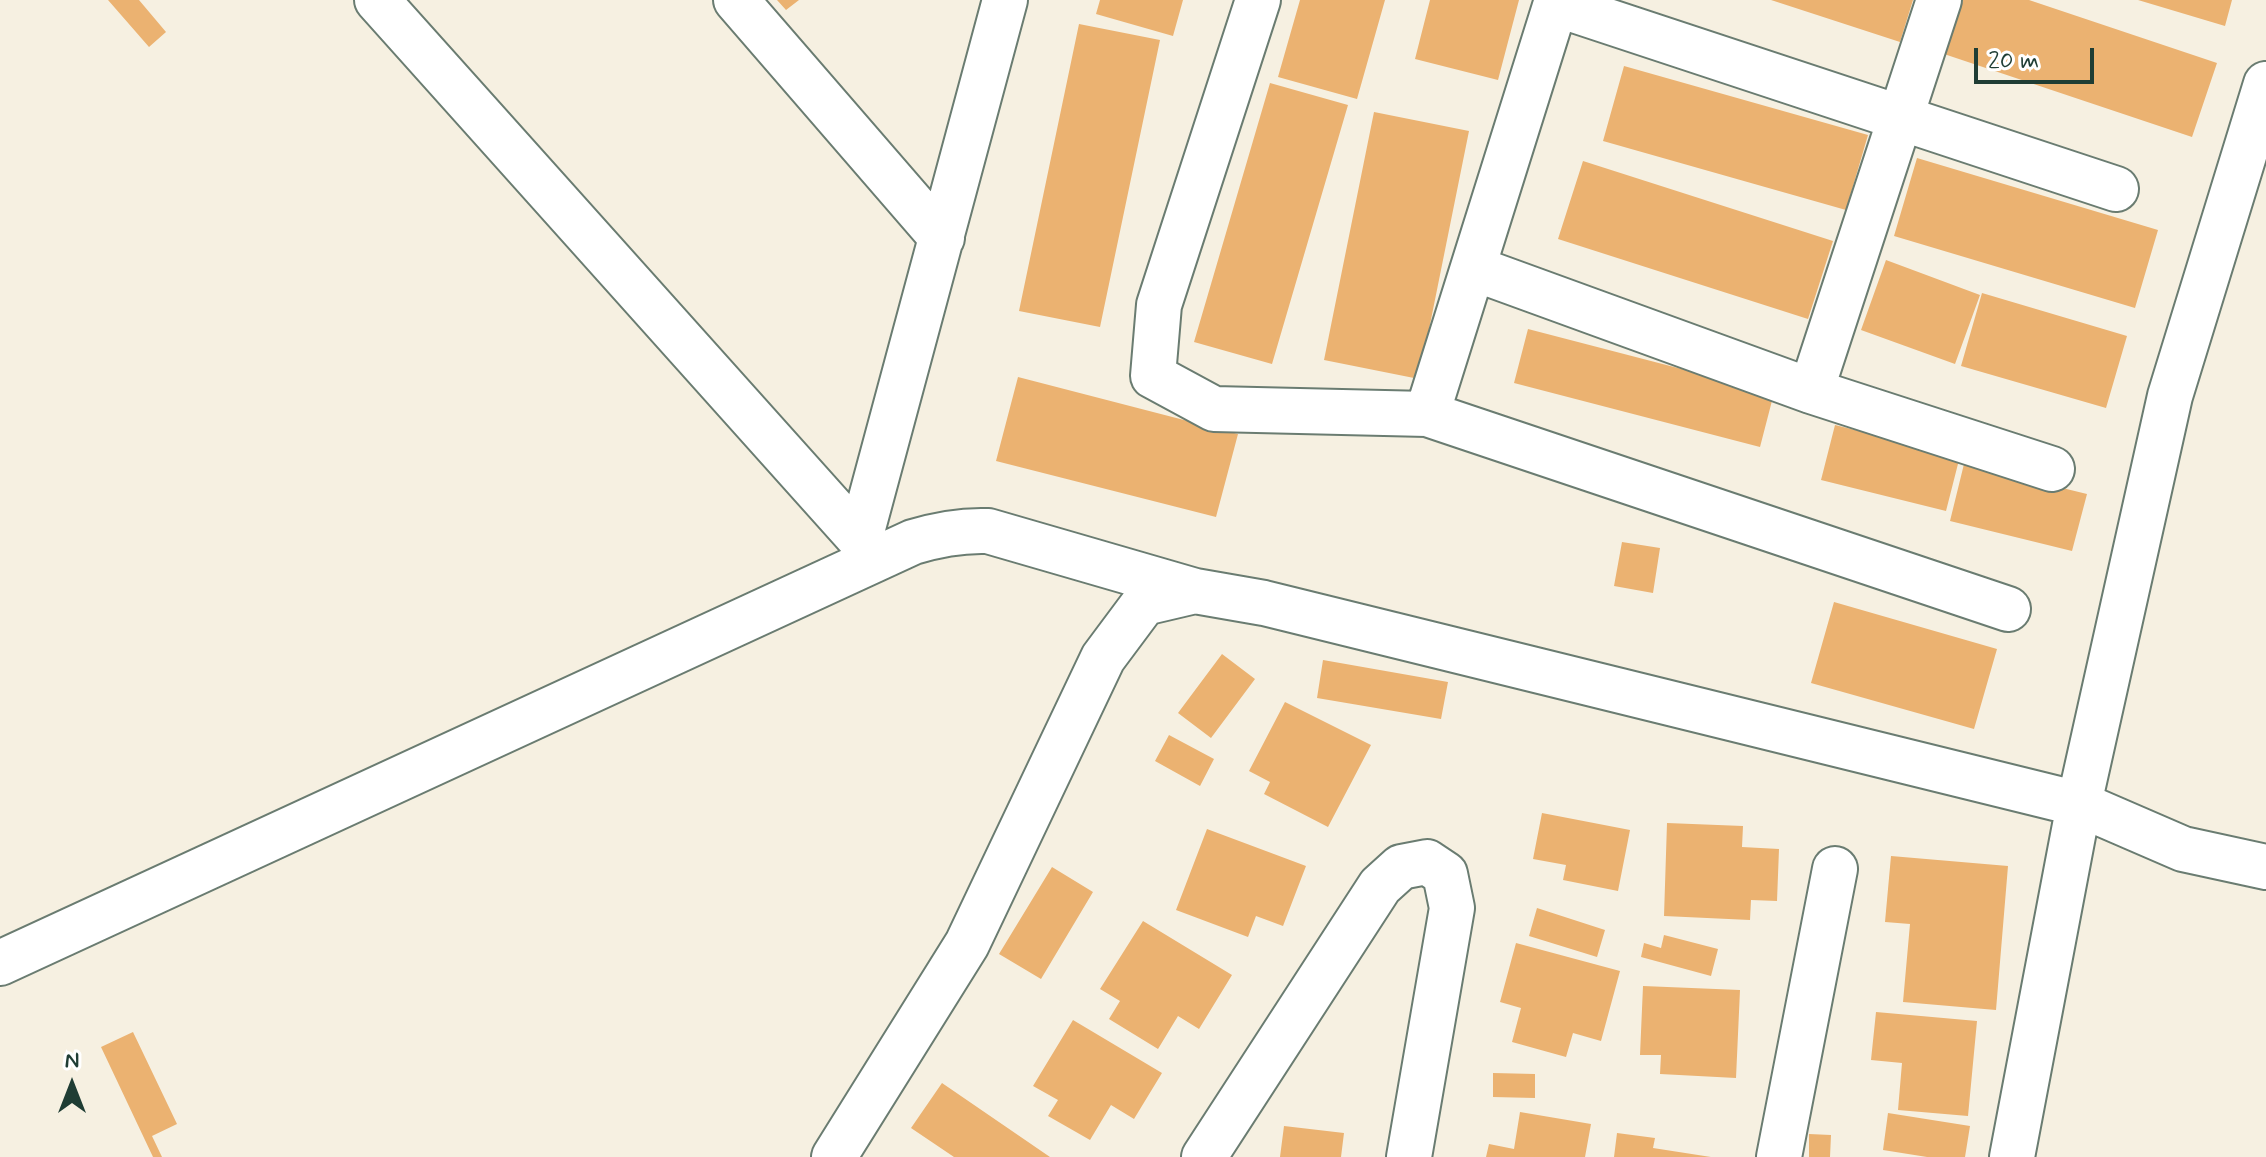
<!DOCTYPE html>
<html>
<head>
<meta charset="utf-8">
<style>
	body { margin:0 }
	#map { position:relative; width:2266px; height:1157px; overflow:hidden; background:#f6f0e1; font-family:Mynerve,sans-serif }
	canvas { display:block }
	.north { position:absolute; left:32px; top:1045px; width:80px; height:80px; -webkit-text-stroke:6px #fff; paint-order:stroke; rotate:0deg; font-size:22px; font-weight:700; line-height:32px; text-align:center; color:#1f3d34 }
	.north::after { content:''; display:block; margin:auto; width:28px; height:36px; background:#1f3d34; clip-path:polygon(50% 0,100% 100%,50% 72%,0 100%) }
	.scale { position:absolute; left:1974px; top:48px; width:120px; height:36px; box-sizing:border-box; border:4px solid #1f3d34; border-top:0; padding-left:10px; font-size:24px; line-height:28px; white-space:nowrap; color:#1f3d34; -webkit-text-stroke:6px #fff; paint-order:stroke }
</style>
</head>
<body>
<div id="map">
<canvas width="2266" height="1157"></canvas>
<div class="north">N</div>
<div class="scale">20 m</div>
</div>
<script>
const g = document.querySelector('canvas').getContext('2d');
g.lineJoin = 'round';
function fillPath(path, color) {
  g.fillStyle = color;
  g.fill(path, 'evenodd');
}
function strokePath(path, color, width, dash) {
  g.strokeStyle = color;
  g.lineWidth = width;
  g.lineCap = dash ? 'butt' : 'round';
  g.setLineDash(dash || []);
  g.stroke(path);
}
const building = new Path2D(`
	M108,0H139L166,32L149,47Z
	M777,0H799L786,10Z
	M1100,0H1183L1173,36L1096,14Z
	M1300,0H1385L1357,99L1278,77Z
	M1430,0H1519L1498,80L1415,59Z
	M1771,0H1913L1900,42Z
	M1963,0H2029L2217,63L2192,137L1944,54Z
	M2138,0H2232L2225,26Z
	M1079,24L1160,40L1100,327L1019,311Z
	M1624,66L1868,135L1846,210L1603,141Z
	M1270,83L1348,105L1272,364L1194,342Z
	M1374,112L1469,131L1419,379L1324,360Z
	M1917,158L2158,230L2135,308L1894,236Z
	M1583,161L1833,241L1808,319L1558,239Z
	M1886,260L1980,295L1955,364L1861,330Z
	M1982,293L2127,336L2106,408L1961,366Z
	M1528,329L1774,393L1760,447L1514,383Z
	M1018,377L1238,434L1216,517L996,461Z
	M1835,425L1960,456L1946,511L1821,480Z
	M1964,464L2087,494L2072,551L1950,521Z
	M1622,542L1660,548L1653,593L1614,586Z
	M1834,602L1997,649L1974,729L1811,683Z
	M1222,654L1255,679L1211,738L1178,713Z
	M1323,660L1448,682L1441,719L1317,698Z
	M1285,702L1371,745L1328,827L1264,794L1270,782L1249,771Z
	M1169,735L1214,759L1200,786L1155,761Z
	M1542,813L1630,830L1618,891L1563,880L1566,865L1533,859Z
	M1667,823L1743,826L1742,847L1779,849L1777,901L1751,900L1750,920L1664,916Z
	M1207,829L1306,866L1283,926L1256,916L1248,937L1176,910Z
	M1891,856L2008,866L1996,1010L1903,1002L1910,924L1885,922Z
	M1052,867L1093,892L1041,979L999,954Z
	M1537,908L1605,930L1597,957L1529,936Z
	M1143,921L1232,975L1199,1029L1178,1016L1158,1049L1109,1019L1120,1001L1100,989Z
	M1664,935L1718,949L1711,976L1641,957L1644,943L1661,948Z
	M1516,943L1620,971L1601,1041L1573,1033L1566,1057L1512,1042L1521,1008L1500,1002Z
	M1643,986L1740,990L1736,1078L1660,1074L1661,1055H1640Z
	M1876,1012L1977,1021L1968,1116L1898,1110L1902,1063L1871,1060Z
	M1073,1020L1162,1073L1134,1119L1111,1105L1090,1140L1048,1116L1058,1100L1033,1086Z
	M133,1032L177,1124L152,1136L162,1157H153L101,1047Z
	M1493,1073L1535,1074V1098L1493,1097Z
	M942,1083L1050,1157H954L911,1128Z
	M1520,1112L1591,1124L1585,1157H1486L1489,1144L1514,1149Z
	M1888,1113L1970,1126L1965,1157H1927L1883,1150Z
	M1284,1126L1344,1133L1341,1157H1280Z
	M1617,1133L1655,1138L1653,1148L1711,1157H1614Z
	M1809,1134L1831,1135L1830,1157H1809Z`);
const minor = new Path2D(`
	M377,0L877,558
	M736,0L942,238
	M1258,0L1159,305L1153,376L1214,409L1427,414
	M1557,0L1427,414L2008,609
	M1556,4L2116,189
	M1473,268L1811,391L2052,469
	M1811,391L1939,0
	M860,539L1005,0
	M0,963L913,542C939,534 961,530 988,531L1195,591
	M834,1157L967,944L1103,658L1144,603L1195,591L1264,603L2079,804L2183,849L2266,867
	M1204,1157L1380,886L1401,867L1427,862L1445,874L1452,908L1409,1157
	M1779,1157L1835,869
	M2012,1157L2079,804L2170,396L2266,84`);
fillPath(building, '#ebb271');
strokePath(minor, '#6a7c71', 48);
strokePath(minor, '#fff', 44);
</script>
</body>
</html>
